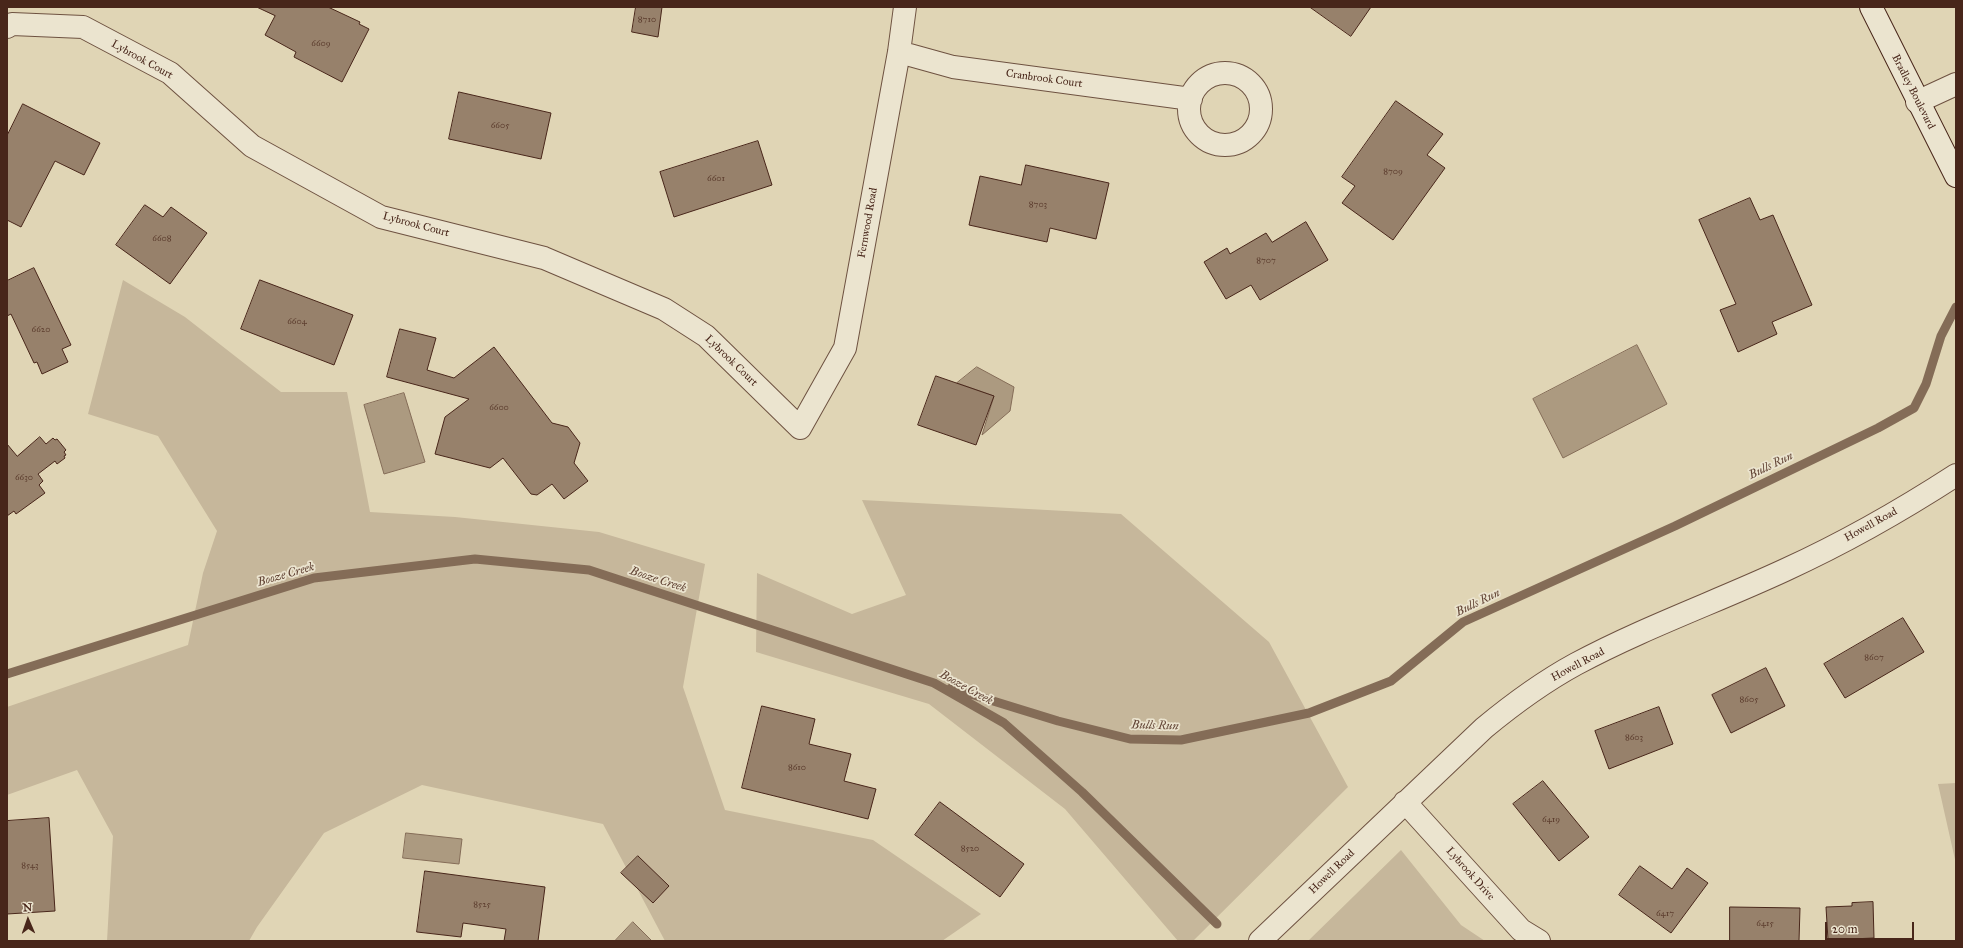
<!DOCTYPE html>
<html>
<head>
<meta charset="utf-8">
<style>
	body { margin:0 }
	#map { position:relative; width:1963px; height:948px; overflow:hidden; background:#e0d5b5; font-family:"IM FELL Great Primer",serif }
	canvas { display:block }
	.frame { position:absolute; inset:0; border:8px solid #48261a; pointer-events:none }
	.north { position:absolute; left:8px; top:900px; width:40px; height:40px; -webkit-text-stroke:3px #ebe4cf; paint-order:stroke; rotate:358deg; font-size:11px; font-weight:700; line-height:16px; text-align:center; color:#48261a }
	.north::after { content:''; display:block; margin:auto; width:14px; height:18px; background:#48261a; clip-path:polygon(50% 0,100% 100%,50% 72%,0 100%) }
	.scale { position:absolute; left:1825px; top:922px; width:89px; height:18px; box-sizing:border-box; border:2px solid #48261a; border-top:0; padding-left:5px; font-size:12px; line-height:14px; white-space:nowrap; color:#48261a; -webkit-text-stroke:3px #ebe4cf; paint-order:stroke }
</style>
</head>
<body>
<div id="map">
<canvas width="1963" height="948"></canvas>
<div class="frame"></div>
<div class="north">N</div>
<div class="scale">20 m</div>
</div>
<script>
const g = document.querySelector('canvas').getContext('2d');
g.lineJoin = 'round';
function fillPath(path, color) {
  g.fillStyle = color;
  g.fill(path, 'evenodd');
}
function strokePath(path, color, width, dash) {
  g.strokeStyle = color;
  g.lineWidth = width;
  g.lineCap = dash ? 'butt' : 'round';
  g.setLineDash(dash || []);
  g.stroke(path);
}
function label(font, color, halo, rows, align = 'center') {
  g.font = font + ' "IM FELL Great Primer",serif';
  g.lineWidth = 3.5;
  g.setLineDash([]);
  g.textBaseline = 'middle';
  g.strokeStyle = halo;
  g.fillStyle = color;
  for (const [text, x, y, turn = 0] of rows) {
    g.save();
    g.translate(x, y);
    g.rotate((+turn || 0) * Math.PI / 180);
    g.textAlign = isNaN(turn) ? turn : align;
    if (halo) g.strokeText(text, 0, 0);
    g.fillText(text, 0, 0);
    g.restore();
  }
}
const green = new Path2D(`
	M123,280L185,317L281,392H347L370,512L455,517L599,532L705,564L683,687L725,810L873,840L981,914L942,941H665L603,824L422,785L324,833L257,927L249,941H107L113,836L77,770L7,795V707L188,645L203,573L217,531L158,436L88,414Z
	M862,500L1121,514L1269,642L1348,787L1193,941H1178L1065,809L929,704L756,652L757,573L852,614L906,595Z
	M1956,783V864L1938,784Z
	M1401,850L1461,925L1485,941H1308Z`);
const water = new Path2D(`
	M1637,345L1667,404L1563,458L1533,399Z
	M977,367L1014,387L1010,411L982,435L994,396L957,383Z
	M404,393L425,462L384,474L364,405Z
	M406,833L462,839L459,864L403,858Z
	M633,922L652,941H615Z`);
const stream = new Path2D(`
	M7,674L314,578L475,559L589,570L934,683L1004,723L1082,792L1217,924
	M951,688L1058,721L1130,739L1181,740L1309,713L1391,681L1463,622L1675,526L1878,428L1914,408L1926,384L1941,336L1956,307`);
const building = new Path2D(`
	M257,7H328L360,22L359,24L369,29L342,82L294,57L296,52L265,35L275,16Z
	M636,7H662L658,37L632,32Z
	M1310,7H1371L1351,36Z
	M459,92L551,113L541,159L449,139Z
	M1396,101L1443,134L1427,155L1445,168L1393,240L1342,203L1355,186L1342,177Z
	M23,104L100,143L84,175L55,161L21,227L7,220V136Z
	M758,141L772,185L674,217L660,172Z
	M1026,165L1109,183L1096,239L1050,228L1047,242L969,225L980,176L1021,185Z
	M1750,198L1760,220L1773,215L1812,305L1772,322L1777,334L1738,352L1720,310L1736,304L1699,220Z
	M145,205L163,217L171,207L207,233L170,284L116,245Z
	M1306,222L1328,260L1260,300L1251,285L1226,299L1204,262L1227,248L1230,254L1266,233L1272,242Z
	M34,268L71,345L62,349L68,362L42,374L37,362L34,363L11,314L7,316V281Z
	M260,280L353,315L334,365L241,329Z
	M400,329L436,338L427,370L454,378L494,347L552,423L568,427L580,443L574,463L588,481L564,499L552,484L537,495L531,494L503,458L490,468L435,454L445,417L469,399L387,377Z
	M936,376L994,396L976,445L918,425Z
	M40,437L46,444L53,438L55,440L57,439L66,450L64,452L66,455L64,456L65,458L57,464L55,461L38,474L43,481L39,485L45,493L16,514L14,511L7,516V444L17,456Z
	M1903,618L1924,652L1845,698L1824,664Z
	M1766,668L1785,706L1731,733L1712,695Z
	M762,706L815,719L809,744L851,754L844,781L876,789L868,819L742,788Z
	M1659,707L1673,744L1609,769L1595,731Z
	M1543,781L1589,837L1559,861L1513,804Z
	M940,802L1024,864L1000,897L915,835Z
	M49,818L55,911L7,914V821Z
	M638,856L669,886L653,903L621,873Z
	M1640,866L1672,889L1687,868L1708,883L1671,933L1619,895Z
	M425,871L545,887L538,941H504L506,929L463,923L461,937L417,932Z
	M1873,902L1874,938L1828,940L1826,907L1852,906V903Z
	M1730,907L1800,908L1799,941H1730Z`);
const street = new Path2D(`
	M7,27L12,24L83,27L170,73L252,146L381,217L544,258L664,309L706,336L800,428L845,348L899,52L905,7
	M899,52L953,67L1191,99
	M1189 109a36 36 0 1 1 72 0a36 36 0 1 1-72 0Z
	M1917,102L1956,84
	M1405,802L1521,930L1539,941
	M1260,941L1484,728C1513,704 1543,682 1576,664C1643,628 1716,602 1785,570C1844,543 1902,510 1956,475`);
const secondary = new Path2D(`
	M1871,7L1956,176`);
const numberNames = [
	["8710",647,20],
	["6609",321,44],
	["6605",500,126],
	["8709",1393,172],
	["6601",716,179],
	["8703",1038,205],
	["6608",162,239],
	["8707",1266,261],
	["6604",297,322],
	["6620",41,330],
	["6600",499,408],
	["6630",24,478],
	["8607",1874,658],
	["8605",1749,700],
	["8603",1634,738],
	["8610",797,768],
	["6419",1551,820],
	["8520",970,849],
	["8543",30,866],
	["8525",482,905],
	["6417",1665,914],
	["6415",1765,924]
];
const streetNames = [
	["Lybrook Court",142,60,29],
	["Cranbrook Court",1044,79,8],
	["Bradley Boulevard",1913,92,63],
	["Fernwood Road",868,223,-80],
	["Lybrook Court",416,225,15],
	["Lybrook Court",731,361,44],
	["Howell Road",1871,525,-29],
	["Howell Road",1578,665,-28],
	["Howell Road",1332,872,-44],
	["Lybrook Drive",1470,874,48]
];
const waterNames = [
	["Bulls Run",1771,466,-26],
	["Booze Creek",286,575,-16],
	["Booze Creek",658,580,18],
	["Bulls Run",1478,603,-26],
	["Booze Creek",966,688,29],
	["Bulls Run",1155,726,2]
];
fillPath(green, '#c6b79b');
fillPath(water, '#ac9a80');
strokePath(water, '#846c57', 1);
strokePath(stream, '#846c57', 9);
fillPath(building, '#97816b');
strokePath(building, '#48261a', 1);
strokePath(street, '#6e5241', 24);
strokePath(secondary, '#48261a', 24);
strokePath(street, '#ebe4cf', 22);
strokePath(secondary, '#ebe4cf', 22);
label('9px', '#5c3d2e', null, numberNames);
label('11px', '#48261a', '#ebe4cf', streetNames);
label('italic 12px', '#614334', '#ebe4cf', waterNames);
</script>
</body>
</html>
